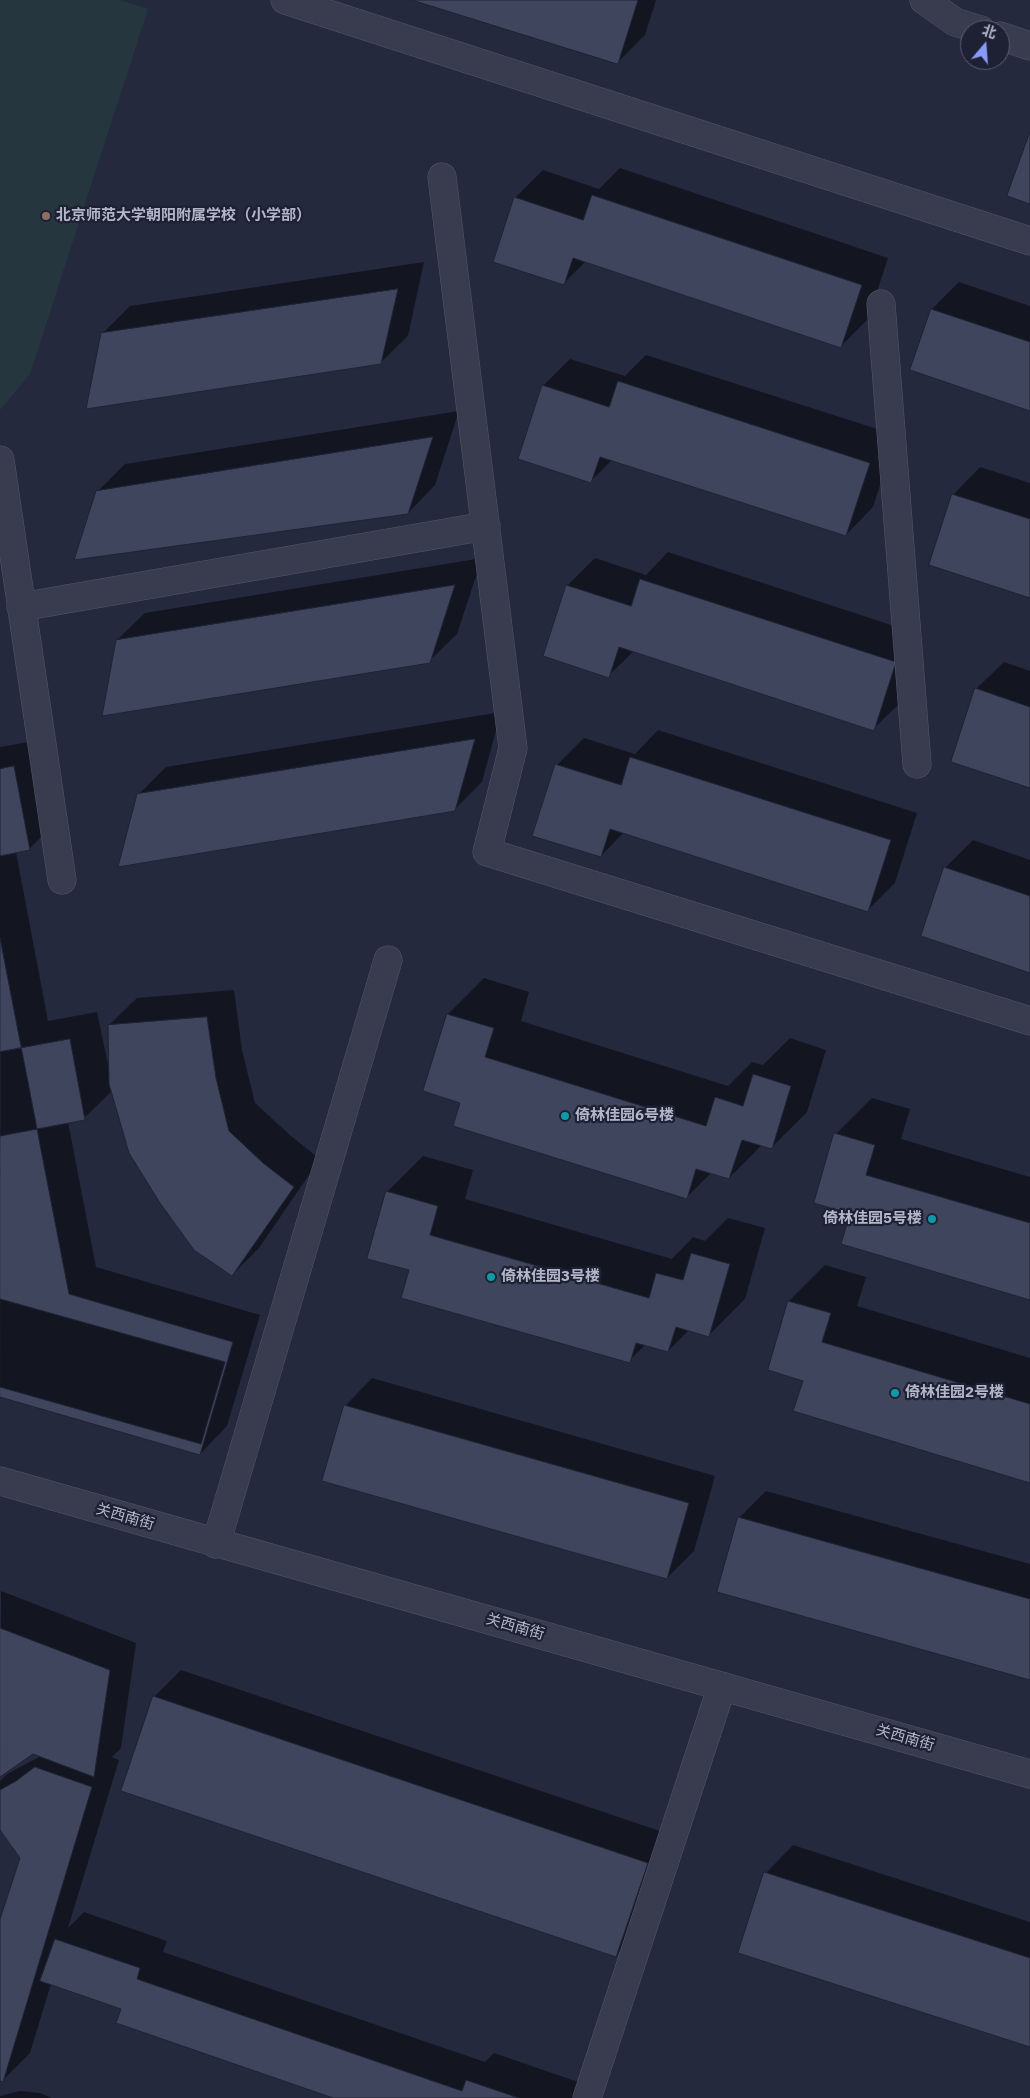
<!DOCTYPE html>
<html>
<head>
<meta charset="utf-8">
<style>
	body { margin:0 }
	#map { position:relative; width:1030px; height:2098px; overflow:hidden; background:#24293e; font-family:"IBM Plex Sans","Noto Sans SC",sans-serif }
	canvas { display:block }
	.north { position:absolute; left:960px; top:20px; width:50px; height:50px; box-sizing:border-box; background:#1d2133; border:1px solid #595d6f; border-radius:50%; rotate:18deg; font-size:14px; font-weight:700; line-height:20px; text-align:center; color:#b4b7c9 }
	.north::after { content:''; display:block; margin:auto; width:18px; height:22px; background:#8a99f8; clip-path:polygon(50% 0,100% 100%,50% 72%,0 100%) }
</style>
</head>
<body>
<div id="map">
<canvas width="1030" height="2098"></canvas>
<div class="north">北</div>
</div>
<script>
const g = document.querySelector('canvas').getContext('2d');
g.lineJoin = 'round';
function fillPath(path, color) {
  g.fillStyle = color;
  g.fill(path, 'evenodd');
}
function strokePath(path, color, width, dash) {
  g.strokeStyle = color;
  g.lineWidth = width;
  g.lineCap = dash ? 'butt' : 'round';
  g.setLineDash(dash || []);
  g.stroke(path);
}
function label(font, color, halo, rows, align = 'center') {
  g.font = font + ' "IBM Plex Sans","Noto Sans SC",sans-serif';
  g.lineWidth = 4.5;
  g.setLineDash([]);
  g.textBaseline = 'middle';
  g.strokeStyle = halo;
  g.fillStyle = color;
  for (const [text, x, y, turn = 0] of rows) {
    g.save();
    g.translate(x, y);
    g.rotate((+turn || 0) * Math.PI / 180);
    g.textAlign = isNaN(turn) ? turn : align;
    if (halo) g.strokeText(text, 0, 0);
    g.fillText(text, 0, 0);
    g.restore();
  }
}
const green = new Path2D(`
	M0,0H120L148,9L30,374L0,410Z`);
const shadow = new Path2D(`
	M416,0H656L645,35L617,63Z
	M620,168L888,258L868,319L840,347L586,261L563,284L515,198L543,170L599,189Z
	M424,262L408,336L380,363L102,334L130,306Z
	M959,282L1030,306V410L932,309Z
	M646,355L896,435L873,507L846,535L612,460L591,481L543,386L570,359L625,376Z
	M459,411L435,485L408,513L97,492L125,464Z
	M980,467L1030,483V597L953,495Z
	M668,552L922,635L901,702L873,729L634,651L608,676L568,585L595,558L646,575Z
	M482,558L457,634L429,661L117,640L145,613Z
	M1004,662L1030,671V787L976,689Z
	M501,712L482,782L454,810L138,795L166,767Z
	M658,730L917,813L895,883L868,910L624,832L601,856L557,765L584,738L635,754Z
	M41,740L56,822L29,849L16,852L48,1021L97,1012L110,1074L109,1025L137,998L234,990L242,1050L255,1103L291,1136L320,1159L259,1248L232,1275L112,1091L84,1118L68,1122L96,1267L260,1315L227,1426L200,1454L0,1395V747Z
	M973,840L1030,860V972L945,868Z
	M484,978L529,992L521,1021L728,1086L752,1062L763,1065L790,1038L826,1050L807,1112L771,1148L762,1145L729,1178L712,1172L687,1197L462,1102L425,1090L448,1014Z
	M872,1098L910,1109L901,1139L1030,1177V1298L852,1213L836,1134Z
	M423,1156L473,1170L465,1199L672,1259L693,1237L705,1241L728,1218L765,1228L745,1299L709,1335L689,1330L668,1351L646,1344L629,1361L410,1269L387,1192Z
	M825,1265L866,1277L857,1306L1030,1358V1482L804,1380L769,1369L789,1301Z
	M372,1378L715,1476L694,1551L667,1578L345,1406Z
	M766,1491L1030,1564V1679L739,1518Z
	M1,1591L136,1643L121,1748L112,1757L119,1760L68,1928L84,1912L167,1941L163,1952L485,2062L494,2053L578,2082L573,2098H337L122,2009L51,1984L30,2053L2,2081L0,2080V1923L22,1858L0,1828V1781L7,1774L41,1756L32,1753L0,1775Z
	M181,1670L675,1836L643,1928L616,1955L154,1697Z
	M793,1845L1030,1922V2045L766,1873Z
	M20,2091L40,2093L52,2098H0V2096Z`);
const building = new Path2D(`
	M412,0H638L618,64Z
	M1030,132V204L1007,196Z
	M592,195L862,285L841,348L573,258L564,285L493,262L514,197L583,220Z
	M398,289L381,364L86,409L101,333Z
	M931,309L1030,342V411L910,370Z
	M618,381L870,463L846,536L600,457L591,483L518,459L542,385L609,407Z
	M433,437L408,514L74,560L96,491Z
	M952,494L1030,519V598L929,565Z
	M640,579L896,662L874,731L619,647L609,678L543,656L566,585L631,606Z
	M455,585L430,663L102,716L116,640Z
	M975,688L1030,707V788L951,762Z
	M475,739L455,811L118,867L137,794Z
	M630,757L891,840L868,912L610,829L601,857L532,836L555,764L621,785Z
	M14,766L30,850L0,856V769Z
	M944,867L1030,896V973L921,936Z
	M0,938L69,1294L233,1342L200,1455L0,1397Z
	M447,1014L494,1028L485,1057L706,1126L715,1097L743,1106L753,1074L791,1086L772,1149L742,1140L729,1179L696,1169L687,1199L453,1126L460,1103L423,1091Z
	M207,1017L216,1078L229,1131L263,1163L294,1187L232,1276L194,1250L160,1203L129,1153L109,1084L108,1025Z
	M70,1039L85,1120L0,1136V1052Z
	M834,1133L875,1145L866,1175L1030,1223V1300L841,1244L850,1214L814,1203Z
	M386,1191L438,1206L430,1235L649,1298L656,1273L683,1280L691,1253L730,1264L709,1337L676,1327L668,1352L636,1343L630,1363L401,1298L409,1270L367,1259Z
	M0,1299L225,1362L201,1444L0,1387Z
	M788,1301L831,1313L822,1342L1030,1404V1483L793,1411L803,1381L768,1370Z
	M344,1405L689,1503L667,1579L322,1481Z
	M738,1517L1030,1599V1680L717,1592Z
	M0,1628L110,1670L94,1777L33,1754L0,1777Z
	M153,1696L648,1863L616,1957L121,1791Z
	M35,1767L92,1787L3,2082L0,2081V1919L20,1858L0,1830V1790L16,1781Z
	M764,1872L1030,1958V2047L738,1953Z
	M55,1939L140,1968L137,1979L462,2091L466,2080L519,2098H333L116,2023L121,2009L40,1981Z`);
const minor = new Path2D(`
	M285,0L1030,241
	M924,0L955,22L981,30
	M1000,36L1030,46
	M442,177L513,748L487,852L1030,1021
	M881,304L917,764
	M0,460L62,880
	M21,607L486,526
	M0,1481L1030,1774
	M216,1544L388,960
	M587,2098L722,1686`);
const markers = [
	[46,216,5,"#8d6e63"],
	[565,1116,5,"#0f9aa8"],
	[932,1219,5,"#0f9aa8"],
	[491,1277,5,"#0f9aa8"],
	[895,1393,5,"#0f9aa8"]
];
const poiNames = [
	["北京师范大学朝阳附属学校（小学部）",56,216],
	["倚林佳园6号楼",575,1116],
	["倚林佳园5号楼",922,1219,"right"],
	["倚林佳园3号楼",501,1277],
	["倚林佳园2号楼",905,1393]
];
const streetNames = [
	["关西南街",125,1517,16],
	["关西南街",515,1627,16],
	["关西南街",905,1738,16]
];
fillPath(green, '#26363f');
fillPath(shadow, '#0007');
fillPath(building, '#40455e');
strokePath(building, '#1f2335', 1);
strokePath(minor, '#535769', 29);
strokePath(minor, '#383c4e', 28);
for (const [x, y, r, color] of markers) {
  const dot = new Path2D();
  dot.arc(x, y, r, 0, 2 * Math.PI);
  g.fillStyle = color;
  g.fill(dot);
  strokePath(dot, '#1d2133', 2);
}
label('bold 15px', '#b4b7c9', '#1d2133', poiNames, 'left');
label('15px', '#b4b7c9', '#1d2133', streetNames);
</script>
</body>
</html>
